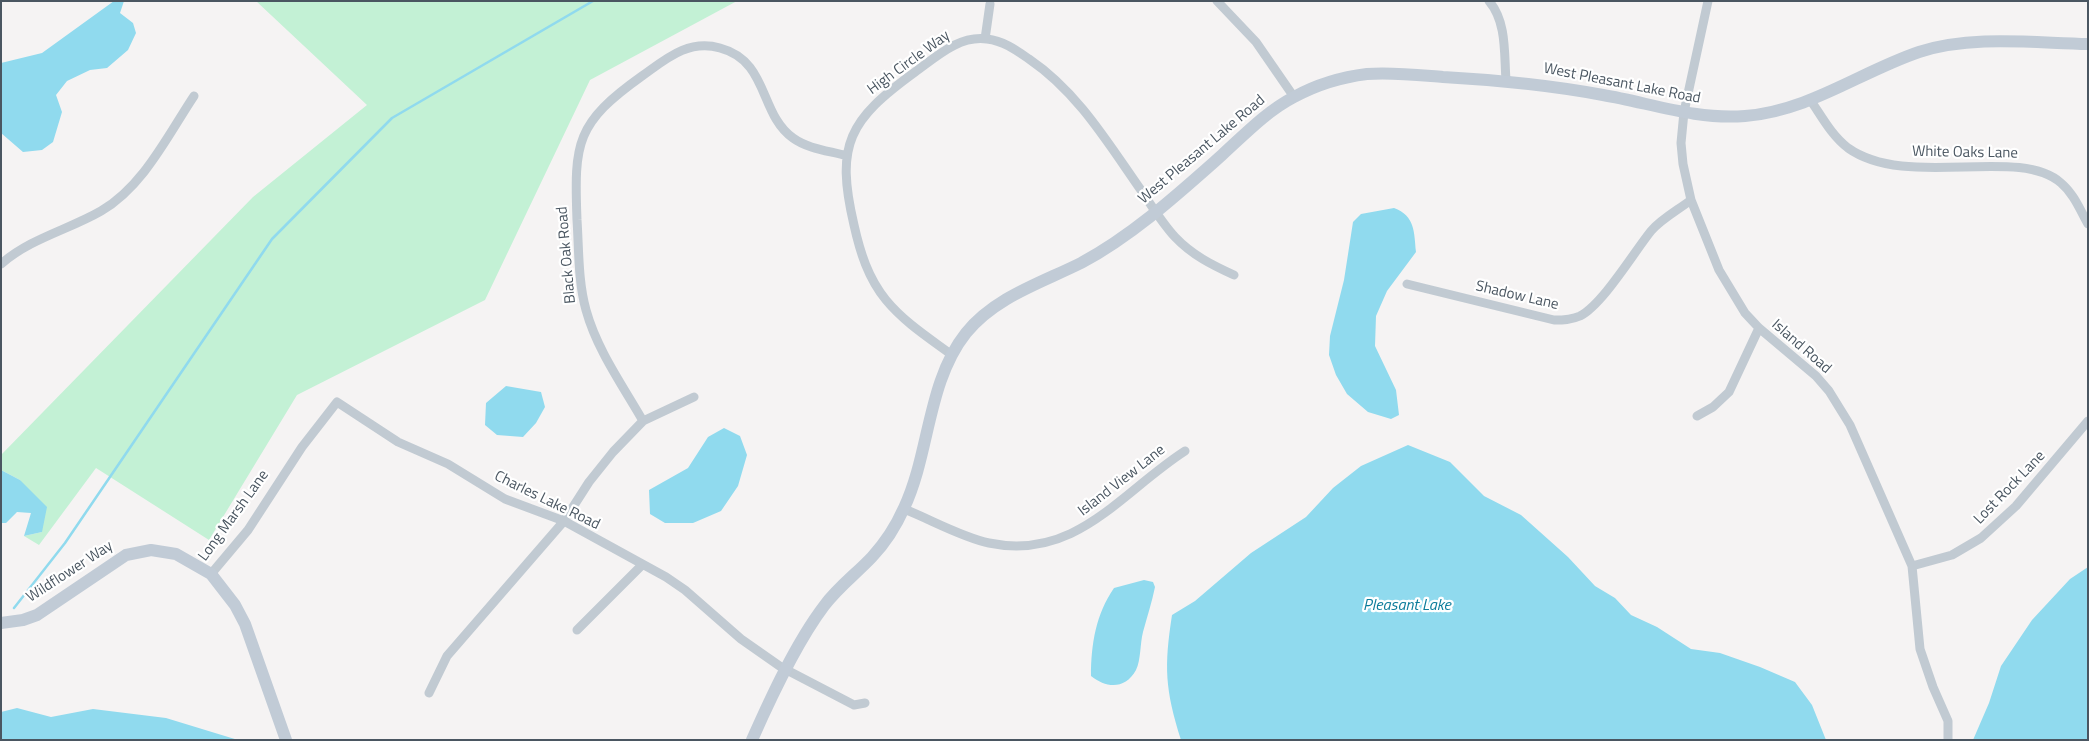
<!DOCTYPE html>
<html>
<head>
<meta charset="utf-8">
<style>
	body { margin:0 }
	#map { position:relative; width:2089px; height:741px; overflow:hidden; background:#f5f3f3; font-family:"Titillium Web",sans-serif }
	canvas { display:block }
	.frame { position:absolute; inset:0; border:2px solid #4a5661; pointer-events:none }
</style>
</head>
<body>
<div id="map">
<canvas width="2089" height="741"></canvas>
<div class="frame"></div>
</div>
<script>
const g = document.querySelector('canvas').getContext('2d');
g.lineJoin = 'round';
function fillPath(path, color) {
  g.fillStyle = color;
  g.fill(path, 'evenodd');
}
function strokePath(path, color, width, dash) {
  g.strokeStyle = color;
  g.lineWidth = width;
  g.lineCap = dash ? 'butt' : 'round';
  g.setLineDash(dash || []);
  g.stroke(path);
}
function label(font, color, halo, rows, align = 'center') {
  g.font = font + ' "Titillium Web",sans-serif';
  g.lineWidth = 4.5;
  g.setLineDash([]);
  g.textBaseline = 'middle';
  g.strokeStyle = halo;
  g.fillStyle = color;
  for (const [text, x, y, turn = 0] of rows) {
    g.save();
    g.translate(x, y);
    g.rotate((+turn || 0) * Math.PI / 180);
    g.textAlign = isNaN(turn) ? turn : align;
    if (halo) g.strokeText(text, 0, 0);
    g.fillText(text, 0, 0);
    g.restore();
  }
}
const green = new Path2D(`
	M256,1H737L590,80L485,300L297,395L209,540L96,468L39,545L24,536L42,532L20,480L1,470V455L253,197L367,105Z`);
const water = new Path2D(`
	M114,1H124L120,13L133,23L136,33L128,50L107,68L90,70L67,81L56,95L62,112L53,142L42,150L23,152L1,133V63L42,53Z
	M1394,208C1415,216 1414,231 1416,252L1387,291L1376,316L1375,346L1396,390L1399,415L1391,419L1368,412L1347,394L1336,375L1329,355L1330,336L1344,280L1353,222L1361,214Z
	M506,386L541,392L545,407L536,423L523,437L497,435L485,425L486,403Z
	M724,428L740,436L747,455L738,486L721,511L693,523H665L650,514L649,490L688,468L708,437Z
	M1408,445L1450,462L1484,496L1521,515L1568,557L1595,586L1615,598L1631,615L1657,627L1691,649L1720,653L1760,667L1795,682L1812,705L1826,740H1181C1165,689 1164,667 1172,615L1195,601L1251,553L1306,517L1333,488L1361,466Z
	M1,470L20,480L47,507L42,532L24,536L31,513L17,512L6,523H1Z
	M2088,567V740H1973L1989,703L2001,666L2032,620L2070,579Z
	M1144,580L1153,582L1155,587C1152,602 1147,617 1143,632C1140,643 1141,660 1136,670C1125,690 1106,688 1091,676C1091,644 1096,614 1114,588Z
	M17,708L51,717L93,709L166,718L238,740H1V712Z`);
const stream = new Path2D(`
	M14,608L65,543L272,239L392,118L593,1`);
const street = new Path2D(`
	M1217,1L1256,42L1294,97
	M1489,1C1507,22 1504,54 1506,80
	M1708,1L1684,112L1681,143L1683,164L1691,200L1719,270L1745,313L1759,328L1816,376L1829,391L1850,425L1912,566L1920,649L1933,687L1948,721V740
	M985,39L990,4
	M1811,101C1822,117 1832,136 1848,148C1907,190 2018,145 2061,183C2074,194 2080,210 2088,224
	M1,264C31,238 68,230 101,211C143,187 168,135 194,96
	M1407,284L1554,320C1563,320 1571,320 1580,316C1603,304 1634,252 1651,231C1661,219 1678,210 1691,200
	M952,355C929,338 904,322 886,300C868,278 860,252 854,225C835,144 849,120 915,72C936,57 959,35 987,39C1004,41 1016,50 1029,59C1079,93 1109,145 1143,193C1153,208 1163,224 1175,237C1192,255 1212,265 1234,275
	M1697,416L1713,407L1729,392L1759,328
	M643,421C623,386 597,350 586,310C578,281 579,250 577,220C574,142 576,123 642,76C666,59 688,39 720,48C769,61 759,114 793,138C808,149 830,151 847,156
	M904,509C930,519 961,537 989,543C1076,561 1120,493 1185,451
	M1912,566L1952,555L1981,538L2016,506L2088,421
	M211,574L248,530L302,447L337,402L398,442L448,464L505,499L564,521L666,577L685,590L741,639L781,667L854,705L865,703
	M577,630L642,565
	M429,693L447,656L564,521L589,482L613,452L643,421L694,397`);
const secondary = new Path2D(`
	M1,623L23,620L37,615L126,555L151,550L176,554L211,574L235,605L245,624L286,740
	M752,740C771,697 796,643 824,606C838,587 856,574 872,557C885,543 896,526 904,508C930,453 927,382 966,333C995,297 1041,283 1081,263C1133,235 1178,194 1222,155C1245,134 1267,111 1294,97C1316,85 1342,77 1367,74C1392,72 1418,75 1443,77C1497,80 1550,85 1603,95C1650,103 1696,120 1745,116C1809,111 1860,72 1919,52C1972,35 2033,43 2088,44`);
const streetNames = [
	["High Circle Way",909,63,-36],
	["West Pleasant Lake Road",1622,84,11],
	["West Pleasant Lake Road",1202,150,-40],
	["White Oaks Lane",1965,153,1],
	["Black Oak Road",567,255,-95],
	["Shadow Lane",1517,296,13],
	["Island Road",1801,347,41],
	["Island View Lane",1122,481,-38],
	["Lost Rock Lane",2010,488,-46],
	["Charles Lake Road",547,501,26],
	["Long Marsh Lane",234,516,-54],
	["Wildflower Way",70,572,-33]
];
const waterNames = [
	["Pleasant Lake",1407,606]
];
fillPath(green, '#c3f1d5');
fillPath(water, '#90daee');
strokePath(stream, '#90daee', 2.5);
strokePath(street, '#c1cad2', 9);
strokePath(secondary, '#c1cbd6', 12);
label('15px', '#4a5661', '#fff', streetNames);
label('italic 16px', '#0c7c9b', '#fff', waterNames);
</script>
</body>
</html>
